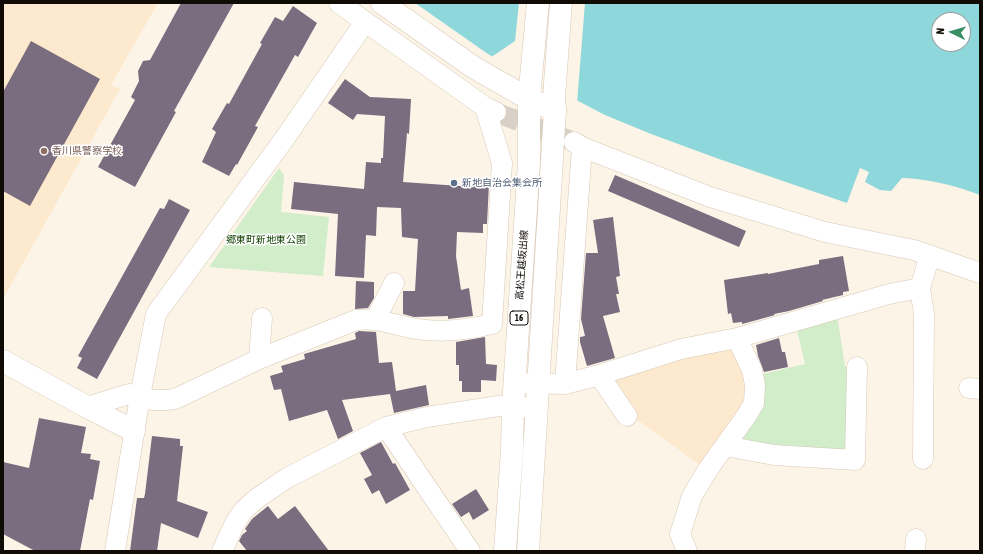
<!DOCTYPE html>
<html>
<head>
<meta charset="utf-8">
<style>
	body { margin:0 }
	#map { position:relative; width:983px; height:554px; overflow:hidden; background:#fdf4e8; font-family:"Asap Condensed",sans-serif }
	canvas { display:block }
	.frame { position:absolute; inset:0; border:4px solid #100b05; pointer-events:none }
	.north { position:absolute; left:931px; top:12px; width:40px; height:40px; box-sizing:border-box; background:#fff; border:1px solid #9f9d9b; border-radius:50%; rotate:275deg; font-size:11px; font-weight:700; line-height:16px; text-align:center; color:#100b05 }
	.north::after { content:''; display:block; margin:auto; width:14px; height:18px; background:#378e62; clip-path:polygon(50% 0,100% 100%,50% 72%,0 100%) }
</style>
</head>
<body>
<div id="map">
<canvas width="983" height="554"></canvas>
<div class="frame"></div>
<div class="north">N</div>
</div>
<script>
const g = document.querySelector('canvas').getContext('2d');
g.lineJoin = 'round';
function fillPath(path, color) {
  g.fillStyle = color;
  g.fill(path, 'evenodd');
}
function strokePath(path, color, width, dash) {
  g.strokeStyle = color;
  g.lineWidth = width;
  g.lineCap = dash ? 'butt' : 'round';
  g.setLineDash(dash || []);
  g.stroke(path);
}
function label(font, color, halo, rows, align = 'center') {
  g.font = font + ' "Asap Condensed","Noto Sans JP",sans-serif';
  g.lineWidth = 3;
  g.setLineDash([]);
  g.textBaseline = 'middle';
  g.strokeStyle = halo;
  g.fillStyle = color;
  for (const [text, x, y, turn = 0] of rows) {
    g.save();
    g.translate(x, y);
    g.rotate((+turn || 0) * Math.PI / 180);
    g.textAlign = isNaN(turn) ? turn : align;
    if (halo) g.strokeText(text, 0, 0);
    g.fillText(text, 0, 0);
    g.restore();
  }
}
const built = new Path2D(`
	M3,3H158L111,85L120,89L3,299Z
	M727,346L736,352L749,396L704,468L632,416L615,391L616,376Z`);
const green = new Path2D(`
	M279,168L284,175L281,212L329,217L323,276L209,267Z
	M837,314L845,367L855,366L853,456L734,444L762,374L805,364L796,326Z`);
const water = new Path2D(`
	M415,3H980V195C954,185 929,179 902,178L891,191L880,190L865,182L869,172L860,168L847,203L719,159L651,134L605,115L488,54ZM939,20H963V44H939Z`);
const pier = new Path2D(`
	M519,3H585L577,103L490,58L515,41Z`);
const building = new Path2D(`
	M181,3H234L174,111L176,112L135,187L98,167L135,100L131,97L139,81L138,71L143,61L150,60Z
	M293,6L317,23L298,57L295,55L255,126L258,127L237,165L236,164L229,176L202,162L216,132L212,129L227,103L229,104L262,44L260,43L275,17L283,21Z
	M31,41L100,79L30,206L3,191V92Z
	M345,79L370,97L411,99L409,134L407,133L403,182L474,187V182L489,183L487,224H483V233L457,232L456,256L461,290L469,288L473,316L448,319V316L414,317L403,314V291H415L418,239L402,237L401,208L377,207L376,236L366,235L364,278L335,276L338,214L291,209L294,182L364,189L366,162L381,163V158H383L385,116L357,114L353,120L328,103Z
	M615,175L746,231L739,247L608,191Z
	M169,199L190,210L97,379L77,368L82,358L78,356L160,208L164,209Z
	M613,217L620,276L616,277L619,294H616L620,312L603,316L615,358L587,366L580,342V337L585,336L581,319L586,253H598L593,220Z
	M843,256L849,291L843,292V295L822,300L823,301L789,311L774,314L775,315L746,323L742,324V322L733,323L731,313L728,314L724,280L768,273V274L819,264V260Z
	M356,281L374,282V298L368,308L355,309Z
	M359,331L376,332L379,363L392,362L396,391L426,385L429,405L394,413L390,394L342,400L353,431L338,439L327,410L289,421L281,389L274,390L270,376L283,372L281,366L305,359L304,354L356,339L355,333Z
	M485,337L486,364L497,365L496,381L481,380V392H462V381H459V365H456V342Z
	M779,338L782,352H785L788,367L764,372L758,356L756,345Z
	M39,418L86,427L81,453L91,454L90,459L100,461L93,500L90,499L80,551H35L3,534V462L29,468Z
	M152,436L180,439V446H183L177,501L208,512L198,538L161,523L157,551H130L137,498H144L145,494Z
	M381,442L393,464L395,463L410,490L386,504L379,490L372,494L364,479L372,475L360,453Z
	M476,489L489,510L473,520L469,512L461,517L452,504Z
	M268,506L278,519L295,506L329,551H247L239,541L242,535L247,531L245,529L252,519Z`);
const streetTunnel = new Path2D(`
	M500,114L569,140`);
const street = new Path2D(`
	M339,3L485,107L496,112
	M574,142L582,147L710,197L825,232L914,250L980,273
	M920,288L924,314L923,459
	M375,320L394,283
	M737,338L889,294L920,288L930,255
	M259,359L262,318
	M599,375L627,416
	M515,383L565,384L599,375L681,349L737,338L752,370L755,385L754,403L747,415L709,468L692,496L680,534L687,551
	M565,384L582,147
	M969,388L980,389
	M87,407L129,394L153,400H166L175,399L259,359L356,320C377,317 397,326 417,329C443,333 467,330 492,324L502,163L485,107
	M386,427L470,551
	M725,446L774,455L855,460L857,367
	M115,551L140,396L156,314L285,138L365,22
	M222,551L235,523L243,511L256,499L287,478L386,427L427,417L499,406L536,408
	M915,551L916,539`);
const secondary = new Path2D(`
	M382,3L473,67L529,99L555,110
	M3,361L87,407L134,431`);
const primary = new Path2D(`
	M505,551L512,450L513,406L529,163V99L538,3
	M528,551L555,110L554,97L561,3`);
const markers = [
	[44,151,4,"#8d6e63"],
	[454,183,4,"#5c6f8a"]
];
const shields = [
	[519,318,18]
];
const shieldNames = [
	["16",519,318]
];
const educationNames = [
	["香川県警察学校",52,151]
];
const serviceNames = [
	["新地自治会集会所",462,183]
];
const parkNames = [
	["郷東町新地東公園",266,240]
];
const streetNames = [
	["高松王越坂出線",522,265,-86]
];
fillPath(built, '#fde9ce');
fillPath(green, '#d1edca');
fillPath(water, '#8ed7da');
fillPath(pier, '#fdf4e8');
fillPath(building, '#7a6d7f');
strokePath(streetTunnel, '#d9d1c6', 20, [20, 10]);
strokePath(street, '#d6c8b4', 21);
strokePath(secondary, '#d6c8b4', 23);
strokePath(primary, '#d6c8b4', 23);
strokePath(street, '#fff', 20);
strokePath(secondary, '#fff', 22);
strokePath(primary, '#fff', 22);
for (const [x, y, r, color] of markers) {
  const dot = new Path2D();
  dot.arc(x, y, r, 0, 2 * Math.PI);
  g.fillStyle = color;
  g.fill(dot);
  strokePath(dot, '#fff', 1.5);
}
for (const [x, y, w] of shields) {
  const box = new Path2D();
  box.roundRect(x - w / 2, y - 7, w, 14, 3);
  g.fillStyle = '#fff';
  g.fill(box);
  strokePath(box, '#100b05', 1);
}
label('bold 9px', '#100b05', null, shieldNames);
label('10px', '#785e54', '#fff', educationNames, 'left');
label('10px', '#4e5e75', '#fff', serviceNames, 'left');
label('10px', '#124102', '#fff', parkNames);
label('10px', '#100b05', '#fff', streetNames);
</script>
</body>
</html>
